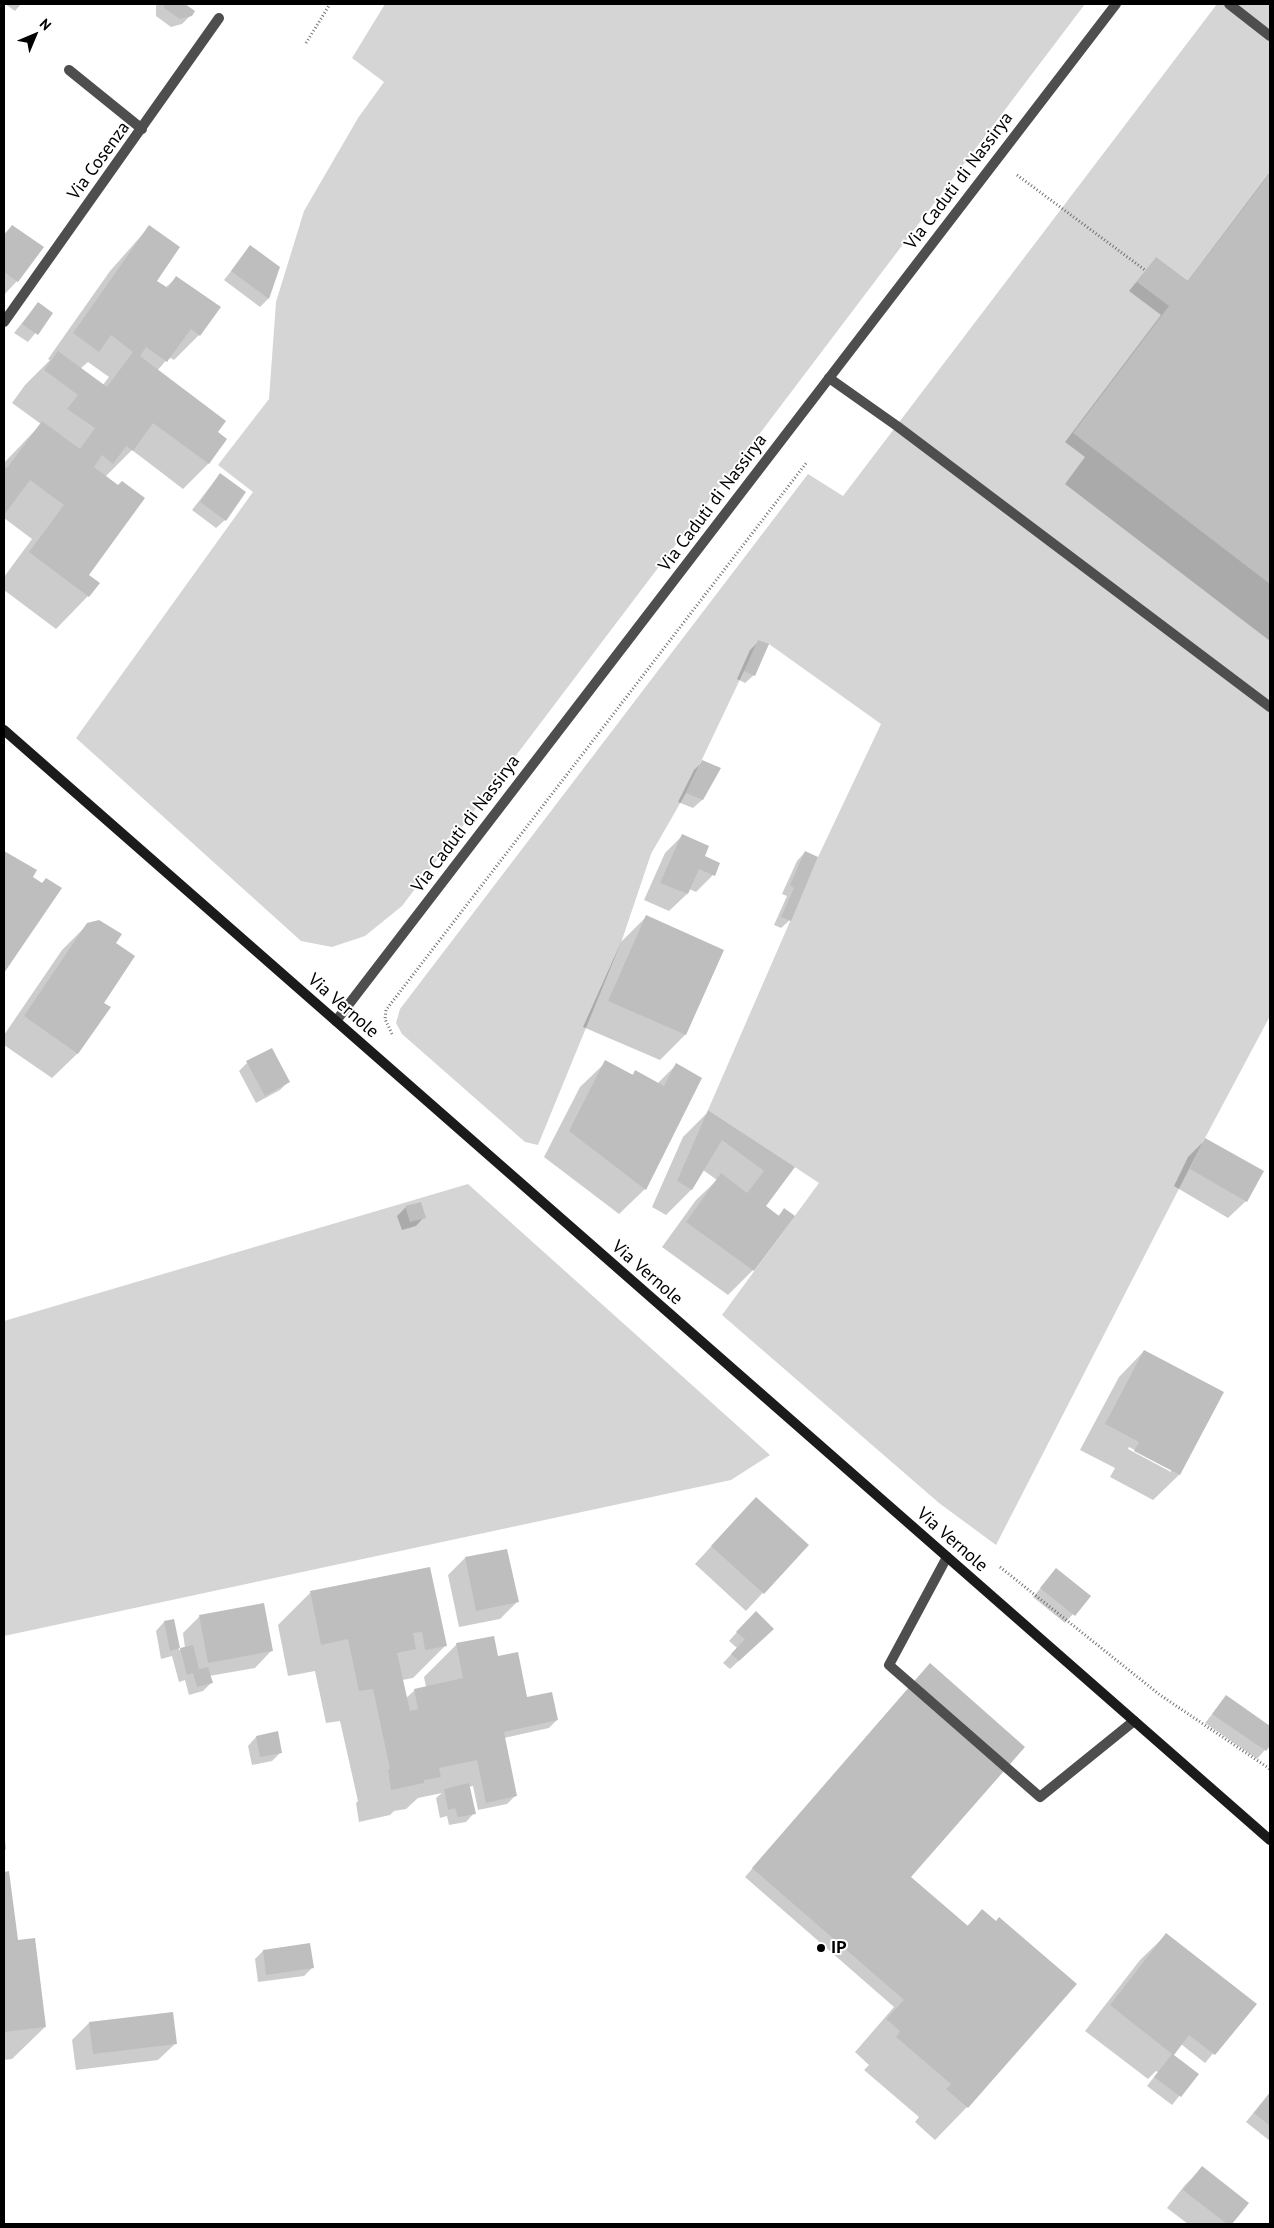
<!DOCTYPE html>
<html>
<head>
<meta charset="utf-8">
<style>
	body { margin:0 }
	#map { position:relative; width:1274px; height:2228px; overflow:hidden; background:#fff; font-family:"PT Sans",sans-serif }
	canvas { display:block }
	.frame { position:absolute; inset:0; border:5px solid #000; pointer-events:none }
	.north { position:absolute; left:10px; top:10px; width:50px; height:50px; -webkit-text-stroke:4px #fff; paint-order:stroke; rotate:45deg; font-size:14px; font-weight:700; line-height:20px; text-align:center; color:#000 }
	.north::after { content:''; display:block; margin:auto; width:18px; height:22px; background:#000; clip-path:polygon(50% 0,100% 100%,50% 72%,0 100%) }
</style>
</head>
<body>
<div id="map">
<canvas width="1274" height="2228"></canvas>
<div class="frame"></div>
<div class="north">N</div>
</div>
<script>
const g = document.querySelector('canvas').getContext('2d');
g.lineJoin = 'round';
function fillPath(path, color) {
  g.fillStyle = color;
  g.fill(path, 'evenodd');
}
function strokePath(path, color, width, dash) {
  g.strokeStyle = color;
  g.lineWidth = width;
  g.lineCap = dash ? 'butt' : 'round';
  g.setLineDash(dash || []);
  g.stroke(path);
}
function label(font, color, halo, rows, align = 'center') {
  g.font = font + ' "PT Sans",sans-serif';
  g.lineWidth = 4;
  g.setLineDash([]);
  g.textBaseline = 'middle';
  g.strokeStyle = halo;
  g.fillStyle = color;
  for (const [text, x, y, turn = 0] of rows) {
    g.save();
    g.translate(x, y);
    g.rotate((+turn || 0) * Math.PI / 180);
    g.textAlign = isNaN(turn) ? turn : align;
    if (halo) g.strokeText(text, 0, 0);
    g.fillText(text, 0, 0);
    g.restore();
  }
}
const green = new Path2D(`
	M385,4H1085L402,906L365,936L332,947L301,941L76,738L253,492L218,465L269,399L276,302L304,211L358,118L384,82L352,58Z
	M1217,4H1270V1016L1205,1138L996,1545L939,1503L722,1315L819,1183L708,1110L818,857L881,724L769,644L744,671L686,793L651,854L622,940L538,1145L525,1142L402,1034L396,1023L400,1009L808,474L843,496Z
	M468,1184L770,1455L731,1480L4,1636V1321Z`);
const shadow = new Path2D(`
	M5,4H21L15,11Z
	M157,4H183L194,12L182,24L171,27L156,16V6Z
	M1270,172V641L1065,484L1085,457L1065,442L1161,315L1129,291L1156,258L1187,282Z
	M12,226L17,281L4,295V234Z
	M149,227L155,281L165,288L176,278L199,335L174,360L169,357L157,371L216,433L226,440L208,464L183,489L132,450L105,477L87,575L88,596L56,629L4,590V577L32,539L4,518V463L41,424L12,403L25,385L50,360L48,359L110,271ZM88,362L109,377L102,386L80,369Z
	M250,247L278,268L268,299L260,307L224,280Z
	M38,303L52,313L28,342L14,333Z
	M220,474L225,520L216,528L192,510Z
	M758,642L754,675L745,683L737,679L750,650Z
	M703,761L719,768L702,800L693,808L678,802L694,770Z
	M682,836L703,857L713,875L696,892L689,889L687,894L669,911L644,900L665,853Z
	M805,852L790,920L781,928L774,925L787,896L782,894L797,861Z
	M4,853L35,870L31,877L41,884L60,888L4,971Z
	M646,917L722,951L685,1035L660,1060L583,1027L621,942Z
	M88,924L114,943L102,1003L78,1053L52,1078L4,1045V1035L62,950Z
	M606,1062L632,1075L635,1072L657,1084L676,1065L645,1189L619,1214L544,1157L580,1087Z
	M247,1063L288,1082L280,1090L256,1103L239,1071Z
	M708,1112L793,1167L764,1206L778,1216L785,1209L753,1270L728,1295L662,1247L696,1200L717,1180L703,1170L691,1190L666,1215L652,1207L683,1137Z
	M1205,1140L1246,1201L1228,1218L1174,1186L1188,1157Z
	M420,1204L424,1217L416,1226L402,1230L397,1216L405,1208Z
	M1144,1351L1222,1392L1179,1475L1153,1500L1110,1477L1115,1468L1080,1450L1119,1377ZM1129,1447L1171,1469V1472L1128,1449Z
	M739,1516L807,1545L746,1611L695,1564Z
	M465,1558L517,1602L500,1619L459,1627L448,1575Z
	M429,1568L446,1645L413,1678L402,1680L406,1698L415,1690L426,1687L424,1677L457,1644L497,1658L526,1699L557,1720L549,1728L504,1738L516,1795L507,1804L478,1810L473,1786L468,1787L474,1813L466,1822L449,1825L447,1816L440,1818L436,1798L442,1793L418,1798L406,1809L394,1811L390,1815L359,1822L356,1803L358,1801L340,1721L326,1723L315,1671L288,1676L278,1625L310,1593Z
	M1056,1570L1089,1596L1065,1623L1033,1597Z
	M200,1616L272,1650L255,1668L209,1676L211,1683L203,1691L189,1695L185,1680L179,1682L172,1656L161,1659L156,1631L164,1622L173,1621L179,1650L185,1648L183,1633Z
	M747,1621L764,1637L730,1669L723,1663L737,1648L729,1641Z
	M922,1673L909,1877L967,1926L982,1911L967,2107L935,2140L915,2122L919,2117L864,2070L869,2065L855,2052L894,2007L745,1877Z
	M1226,1697L1270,1728V1744L1257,1759L1205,1723Z
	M277,1733L281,1752L272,1761L252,1765L248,1746L256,1737Z
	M4,1828L6,1849L4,1851Z
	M4,1873H8L17,1941L45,2027L12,2059L4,2060Z
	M1166,1935L1255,2004L1205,2063L1181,2044L1172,2055L1197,2074L1172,2105L1147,2086L1158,2072L1156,2071L1148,2079L1085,2031L1140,1960Z
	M263,1951L313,1967L304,1976L258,1982L255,1959Z
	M89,2023L176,2043L158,2060L76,2070L72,2040Z
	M1270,2092V2141L1246,2122Z
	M1202,2168L1247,2203L1230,2224H1188L1167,2208L1185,2185Z`);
const building = new Path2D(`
	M164,4H185L195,11L192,16L180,19L164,8Z
	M1270,173V584L1073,433L1169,306L1137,282L1156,257L1188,281Z
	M12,225L44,247L18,282L4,272V236Z
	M149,225L180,247L157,281L168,288L176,276L221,307L200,336L191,329L167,362L146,347L140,356L226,421L218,432L227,439L209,464L153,423L133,451L126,446L113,464L102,455L94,467L118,485L122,481L145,498L89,575L100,583L89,597L29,552L64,505L30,480L4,515V466L7,468L42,421L80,449L95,428L67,409L78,395L44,370L58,351L107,387L133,352L111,335L99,352L73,333Z
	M250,245L280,267L269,299L231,271Z
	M38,302L53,313L38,335L22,324Z
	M220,473L246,492L226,521L200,502Z
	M758,640L769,644L755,676L744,671Z
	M702,760L721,768L703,800L686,793Z
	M682,834L709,846L705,856L720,863L715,876L699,869L688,894L660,883Z
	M4,851L37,870L33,877L42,883L46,878L62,888L4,973Z
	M805,851L818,857L791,921L781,917L794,888L790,885Z
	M646,915L724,950L686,1035L608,1001Z
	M99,920L122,934L116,943L135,956L104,1003L111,1007L78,1054L24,1016L87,923Z
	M272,1048L290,1082L265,1096L246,1061Z
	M605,1060L633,1075L635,1070L664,1086L676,1063L702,1078L646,1190L569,1131Z
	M708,1110L795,1167L766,1206L779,1216L784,1208L795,1216L754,1271L686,1222L721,1173L747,1193L764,1171L722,1140L692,1190L677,1181Z
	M1205,1138L1264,1171L1247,1202L1190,1169Z
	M421,1202L426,1218L410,1222L405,1206Z
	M1144,1350L1224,1392L1180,1475L1134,1451L1139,1442L1105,1424Z
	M756,1497L809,1545L764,1594L711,1546Z
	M507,1549L519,1602L476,1611L465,1557Z
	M430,1567L447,1646L425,1650L422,1632L413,1633L416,1649L397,1653L410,1711L418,1709L414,1689L463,1678L456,1643L494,1636L498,1656L518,1652L527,1697L552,1692L558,1720L504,1732L517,1796L486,1803L477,1760L439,1768L441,1777L424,1780V1783L391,1790L388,1770L390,1769L373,1689L359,1691L348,1639L321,1645L310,1591Z
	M1056,1568L1091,1596L1075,1616L1040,1588Z
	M264,1603L273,1651L208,1663L199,1615Z
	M756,1611L774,1629L739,1661L731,1654L745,1639L736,1632Z
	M174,1619L180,1648L170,1651L164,1621Z
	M193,1645L199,1669L208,1667L213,1683L197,1687L193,1673L187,1675L180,1648Z
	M930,1663L1025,1747L911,1877L968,1926L982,1909L996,1921L999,1917L1077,1984L968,2108L946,2089L951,2084L896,2037L900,2031L886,2019L904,2000L752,1868Z
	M1226,1695L1270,1726V1746L1266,1751L1212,1714Z
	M278,1731L282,1753L260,1757L256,1736Z
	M469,1783L476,1814L458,1817L455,1808L448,1810L444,1789Z
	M9,1871L18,1940L35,1938L46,2027L4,2032V1872Z
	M1166,1933L1257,2004L1215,2055L1189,2035L1174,2055L1199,2074L1181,2097L1154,2077L1172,2054L1110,2005Z
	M310,1943L314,1968L266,1975L263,1950Z
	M173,2012L177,2044L93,2054L89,2022Z
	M1270,2093V2126L1254,2113Z
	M1202,2166L1249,2203L1232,2224H1227L1183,2190Z`);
const path = new Path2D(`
	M306,43L330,4
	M1017,175L1145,270
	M392,1034L385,1019L386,1010L807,462
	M1000,1567L1160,1695L1270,1769`);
const service = new Path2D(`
	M1229,4L1270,36
	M69,70L142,129
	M829,378L897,426L1270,707
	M947,1557L889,1665L1040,1797L1134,1721`);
const minor = new Path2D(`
	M4,322L219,18`);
const tertiary = new Path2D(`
	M336,1021L1116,4`);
const secondary = new Path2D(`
	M4,730L1270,1840`);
const markers = [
	[821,1948,5,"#000"]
];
const streetNames = [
	["Via Cosenza",99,161,-54],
	["Via Caduti di Nassirya",959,181,-53],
	["Via Caduti di Nassirya",713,503,-53],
	["Via Caduti di Nassirya",466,824,-53],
	["Via Vernole",343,1006,41],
	["Via Vernole",647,1273,41],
	["Via Vernole",952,1540,41]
];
const poiNames = [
	["IP",831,1948]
];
fillPath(green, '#d5d5d5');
fillPath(shadow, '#0003');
fillPath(building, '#bebebe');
strokePath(path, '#707070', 3, [1, 2.5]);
strokePath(service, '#4e4e4e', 10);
strokePath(minor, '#4e4e4e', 10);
strokePath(tertiary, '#4e4e4e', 10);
strokePath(secondary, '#1b1b1b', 10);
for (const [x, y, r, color] of markers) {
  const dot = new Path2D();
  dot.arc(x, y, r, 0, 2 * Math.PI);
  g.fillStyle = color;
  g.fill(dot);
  strokePath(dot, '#fff', 2);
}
label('18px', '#000', '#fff', streetNames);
label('bold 18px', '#000', '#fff', poiNames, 'left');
</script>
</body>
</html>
